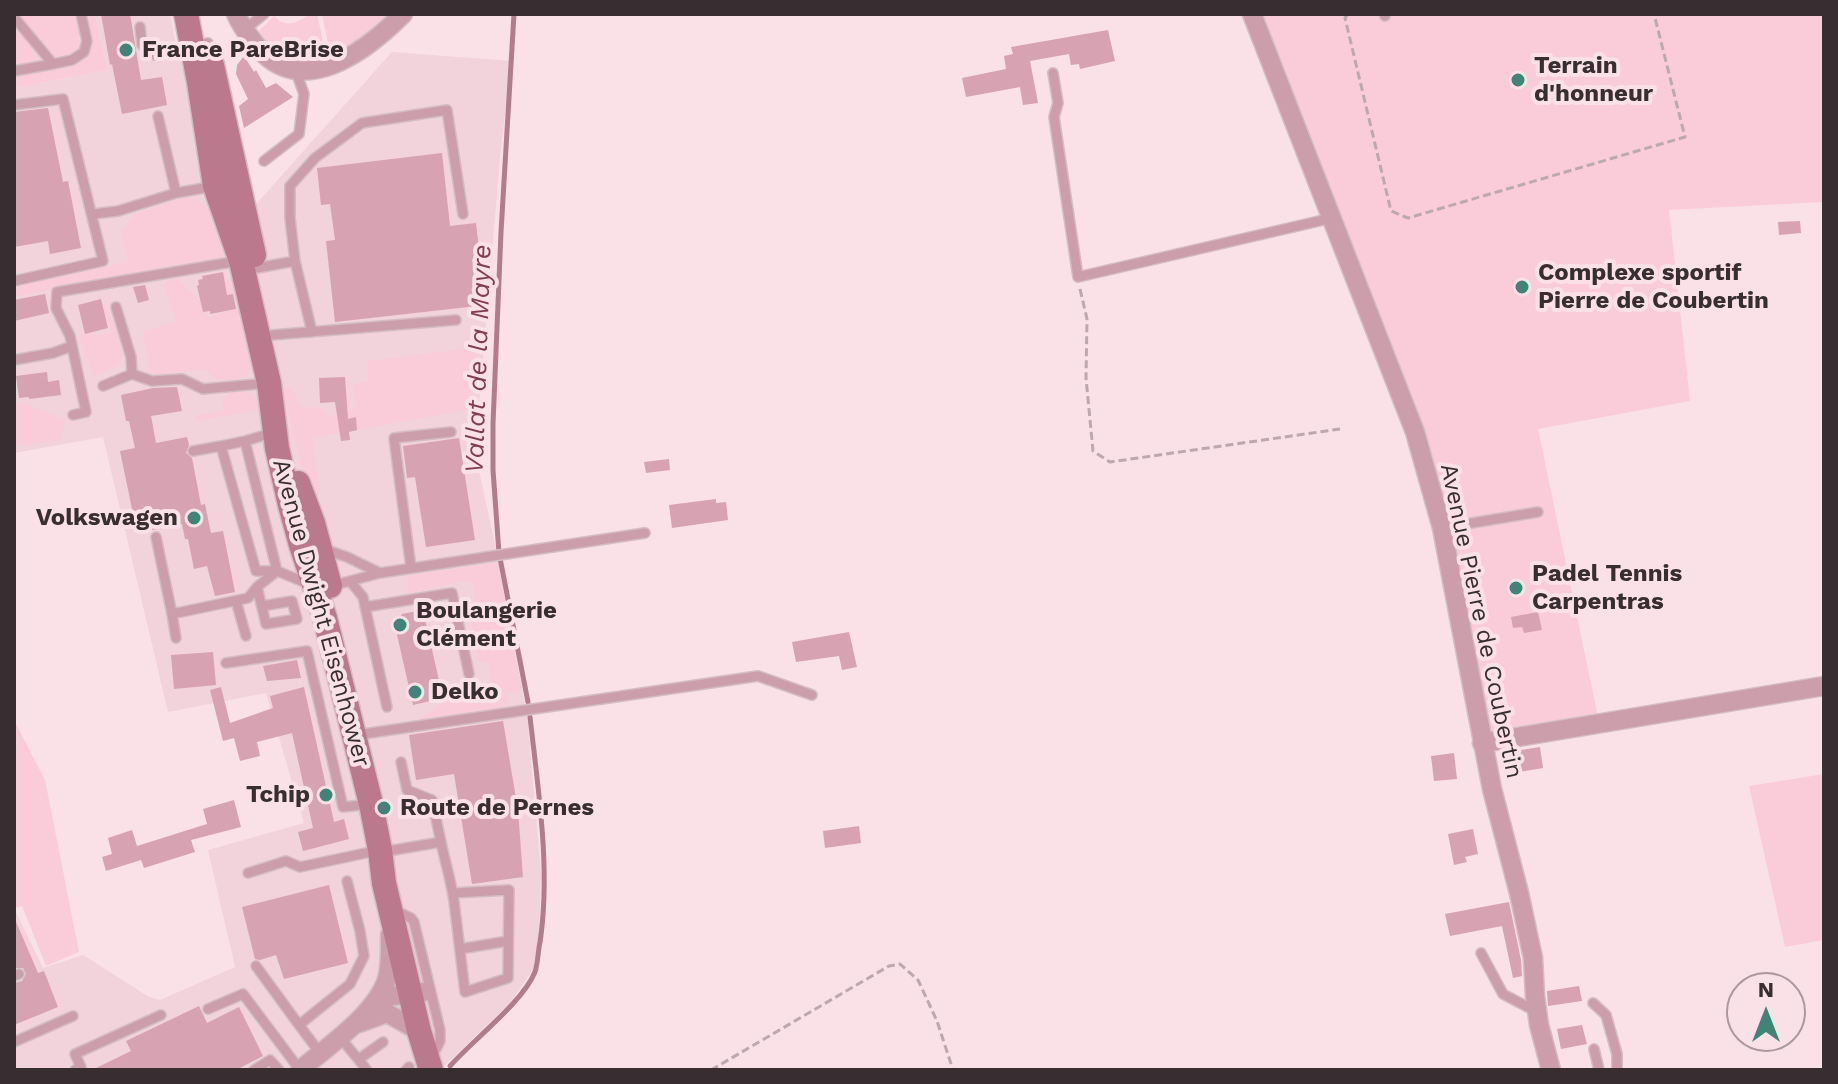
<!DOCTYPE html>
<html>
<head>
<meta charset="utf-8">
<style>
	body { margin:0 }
	#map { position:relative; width:1838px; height:1084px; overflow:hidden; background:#fae1e7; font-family:"Work Sans",sans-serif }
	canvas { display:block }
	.frame { position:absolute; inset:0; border:16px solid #382e31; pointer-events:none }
	.north { position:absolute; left:1726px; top:972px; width:80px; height:80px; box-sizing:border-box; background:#fae1e7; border:2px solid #ac999e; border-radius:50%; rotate:0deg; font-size:22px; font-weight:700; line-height:32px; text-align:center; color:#382e31 }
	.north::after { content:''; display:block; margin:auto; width:28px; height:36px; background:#408377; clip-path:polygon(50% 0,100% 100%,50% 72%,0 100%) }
</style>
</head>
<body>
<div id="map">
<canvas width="1838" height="1084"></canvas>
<div class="frame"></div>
<div class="north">N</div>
</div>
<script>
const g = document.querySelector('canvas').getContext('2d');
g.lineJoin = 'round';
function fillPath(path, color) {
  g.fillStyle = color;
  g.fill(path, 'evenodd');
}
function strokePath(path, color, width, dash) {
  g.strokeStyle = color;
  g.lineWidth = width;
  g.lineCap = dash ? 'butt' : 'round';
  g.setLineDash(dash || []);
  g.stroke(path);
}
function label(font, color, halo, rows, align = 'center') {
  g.font = font + ' "Work Sans",sans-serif';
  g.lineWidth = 8;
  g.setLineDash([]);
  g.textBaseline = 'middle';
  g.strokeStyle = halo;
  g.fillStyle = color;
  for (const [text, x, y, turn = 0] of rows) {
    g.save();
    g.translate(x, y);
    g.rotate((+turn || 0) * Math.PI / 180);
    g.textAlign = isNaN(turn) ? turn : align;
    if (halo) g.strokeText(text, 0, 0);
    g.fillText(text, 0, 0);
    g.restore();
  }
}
const built = new Path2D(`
	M95,14H170L176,45L184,57L212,210L257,203L392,52L511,61L500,157L475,453L494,539L527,714L541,872L539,937L533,970L509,1004L440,1070H14V908L43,968L83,955L149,997L160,1000L235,967L208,850L304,823L266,693L168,712L103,437L14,453V88L108,70Z`);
const green = new Path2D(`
	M14,14H95L108,70L14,88Z
	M309,14H317L327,60L318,63L284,60L286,56L268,44L259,31L274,16C285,28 297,24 309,14Z
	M322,14H392L363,39L331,58Z
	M1258,14H1824V202L1669,210L1690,401L1538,429L1598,717L1491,736L1449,534Z
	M188,196C219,210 222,228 232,258L164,267L14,297V286L128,262L122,232L135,214Z
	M176,277L201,302L203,312L210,317L236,309L233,294L227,295L225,281L235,280L251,352C252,359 254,367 249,373C244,380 224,383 216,378C212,376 209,372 205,369L158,375L144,371L150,370L143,332L177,321L163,284Z
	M104,304L127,353L117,365L94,377L79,335L95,331L97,336L112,331L103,306Z
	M477,347L471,409L357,430L355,418L338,420L340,433L312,438L320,494L309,493L283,390L291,387L301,408L320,407L328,417L356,408L353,384L368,382L367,364L369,361Z
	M229,391C245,391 260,389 258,410L196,421L197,416L223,411V401Z
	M20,402L65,419L61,440L14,446V403Z
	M497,562L521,691L508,694V707L418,721L464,687L484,695L493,686L489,663L479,662L472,626L475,596L474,583L462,581L408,594L407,576Z
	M14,720L45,780L79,952L46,966L22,906L14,908Z
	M1824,774V940L1785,947L1749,786Z`);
const stream = new Path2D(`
	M514,14L501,232L493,424V470L499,553L528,702
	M450,1066C473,1040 523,1002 535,972C538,963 538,951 540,942C551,870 538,788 530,717`);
const building = new Path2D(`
	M101,14H130L141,80L162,77L167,105L122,114L112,64L110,65Z
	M1108,30L1115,61L1080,69L1079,64L1071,65L1069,54L1030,61L1038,103L1023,105L1020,87L966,97L962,78L1006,69L1004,56L1013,54L1011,47Z
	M244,56L254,72L256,70L266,88L276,83L293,97L244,128L239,106L248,99L236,74L237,65Z
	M48,108L63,182L68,181L81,248L50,254L48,241L14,247V112Z
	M442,153L450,226L476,223L480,258L472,259L477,306L335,322L326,241L335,240L330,204L321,205L317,168Z
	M1800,221L1801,233L1779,235L1778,222Z
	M223,272L227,295L233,294L236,309L210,314V311L203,312L197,286L199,285L198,280L203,279L202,276Z
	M145,285L149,300L138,303L133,287Z
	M45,294L49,313L14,321V300Z
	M101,299L108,328L85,334L78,305Z
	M47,372L48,382L59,380L61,395L29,399V397L19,398L16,376Z
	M345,377L348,419L356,417L357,430L349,432L350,440L341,441L335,402L320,403L319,378Z
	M177,387L182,411L151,416L156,443L187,437L189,445L186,453L192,458L201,505L205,504L211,533L223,531L235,592L215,596L207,566L194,569L188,539H185L182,524L137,533L120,451L135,448L129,421H126L121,395L153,388Z
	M459,438L475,540L426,547L415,477L407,478L403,446Z
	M669,459L670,470L646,473L644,462Z
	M716,499V503L726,502L728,520L672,528L669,505Z
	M423,610L443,698L413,705L395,626L402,614Z
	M1538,612L1542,630L1524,633L1522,627L1513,628L1511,617Z
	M849,632L857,667L842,670L839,656L796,662L792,642Z
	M213,652L216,685L174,689L171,655Z
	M297,660L301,678L267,681L263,666Z
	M221,687L230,723L273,708L270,696L304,687L334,822L344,819L349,839L303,851L298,832L313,828L292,733L257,742L260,756L240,761L234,738L223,741L210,690Z
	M503,721L518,810L523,877L472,884L454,774L416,780L409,735Z
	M1540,747L1543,768L1519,772L1515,751Z
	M1454,753L1457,779L1434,781L1431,756Z
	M234,800L241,827L191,840L195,852L144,868L141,860L106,871L102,857L112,854L108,838L132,830L137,846L207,824L203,809Z
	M859,826L861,843L825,848L823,831Z
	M1473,829L1478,854L1465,857L1467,862L1454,865L1448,834Z
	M329,885L348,963L284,979L276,955L260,960L255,959L242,907Z
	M1509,902L1521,960L1522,976L1513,978L1502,926L1450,936L1445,914Z
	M14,917L38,973L44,971L58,1007L14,1025V983L22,981L26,974L23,968H14Z
	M1579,986L1582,1001L1548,1006L1547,991Z
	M199,1006L207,1023L239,1007L263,1056L236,1070H92L131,1051L126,1041Z
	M1582,1025L1587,1044L1561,1049L1557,1029Z`);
const path = new Path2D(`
	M1348,14L1345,18L1391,211L1408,218L1685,137L1654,14
	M1080,289L1087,319L1086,378L1093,451L1110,462L1340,429
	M711,1070L889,966L900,964L918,980L937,1021L953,1070`);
const lane = new Path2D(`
	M1384,14L1385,16
	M14,17L53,64L14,71
	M140,27L142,45L155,55L208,43
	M244,30L264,14
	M53,64L72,60L84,52L87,41L81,14
	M1053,73L1058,103L1054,117L1078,277L1332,218
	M14,105L63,99L103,261L14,281
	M158,116L176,193
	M264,161L299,134L304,94L295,69
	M93,214L118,211L176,193L215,186
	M295,261L290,218V186L315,158L362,123L447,110L463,214
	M257,268L295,261L312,332
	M116,307L131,357L132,374L152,381L182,379L203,389L269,383
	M272,335L456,320
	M14,360L53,353L72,346
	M103,386L132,374
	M73,415L86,412L70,336L56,308L57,292L238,261
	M272,433L245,441L277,571L309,584
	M245,441L221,446L256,571H277
	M193,451L221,446
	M1442,528L1538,512
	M156,537L172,614L248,598L257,587L277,571
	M324,549L347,557L380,573
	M411,568L394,438L451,432
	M350,581L363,597L387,707
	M331,586L380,573L645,533
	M257,587L266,624L297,619L292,601L262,606
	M236,601L246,636
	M365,607L452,593L469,674
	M172,614L176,638
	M226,663L307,651L343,807L371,804
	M363,734L758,676L812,695
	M401,762L407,790L432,800L441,842
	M248,873L286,861L300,867L380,850H394L441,842C445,862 451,880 454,901L465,992L508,978L509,890L453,893
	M403,914L411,918L414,922L440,1030V1041L436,1049
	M460,949L508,941
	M1481,953L1503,994L1537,1012
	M256,966L299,1025
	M14,976L19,974
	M1593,1003L1606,1015L1617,1054V1070
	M208,1009L243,994L300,1070
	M339,1036L367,1070
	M14,1042L73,1016
	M1594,1049L1599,1070
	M320,1053L299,1025L350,984L364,956L360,931L347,881
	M359,1059L383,1042
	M75,1070L81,1067L75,1054L161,1015
	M254,1070L270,1060L279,1070
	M406,1070L409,1067`);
const street = new Path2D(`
	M236,14C241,26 248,35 256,45C300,102 366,51 403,14
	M1252,14L1415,432L1442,528L1492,789L1519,893L1533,958L1535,996L1539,1025L1551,1070
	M1482,743L1824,686
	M378,998L423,992
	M359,1023L387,1013L419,1031
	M300,1070C328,1046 376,1014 387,979C391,965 390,950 390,935`);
const secondary = new Path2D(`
	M186,14L199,82L215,186L241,261L269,383L277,448L290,505L301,545L325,618L371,804L380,850L384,883L419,1031L431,1070
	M212,65L254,255
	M298,483L313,523L330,586`);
const markers = [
	[126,50,8,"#408377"],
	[1518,80,8,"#408377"],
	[1522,287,8,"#408377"],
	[194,518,8,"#408377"],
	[1516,588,8,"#408377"],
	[400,625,8,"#408377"],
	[415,692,8,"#408377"],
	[326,795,8,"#408377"],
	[384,808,8,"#408377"]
];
const poiNames = [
	["France PareBrise",142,50],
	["Terrain",1534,66],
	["d'honneur",1534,94],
	["Complexe sportif",1538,273],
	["Pierre de Coubertin",1538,301],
	["Volkswagen",178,518,"right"],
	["Padel Tennis",1532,574],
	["Carpentras",1532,602],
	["Boulangerie",416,611],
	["Clément",416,639],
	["Delko",431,692],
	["Tchip",310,795,"right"],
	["Route de Pernes",400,808]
];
const streetNames = [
	["Avenue Dwight Eisenhower",321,613,75],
	["Avenue Pierre de Coubertin",1481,621,78]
];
const waterNames = [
	["Vallat de la Mayre",479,359,-88]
];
fillPath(built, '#f2d2db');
fillPath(green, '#faccd9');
strokePath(stream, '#b07d8c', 5);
fillPath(building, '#d7a2b1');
strokePath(lane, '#d3bdc3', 12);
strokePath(street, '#d3bdc3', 21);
strokePath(secondary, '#d3bdc3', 27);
strokePath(path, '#bda8ad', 3, [8, 4]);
strokePath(lane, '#cc9eab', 9);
strokePath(street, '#cc9eab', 18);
strokePath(secondary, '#bb798e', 24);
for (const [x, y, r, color] of markers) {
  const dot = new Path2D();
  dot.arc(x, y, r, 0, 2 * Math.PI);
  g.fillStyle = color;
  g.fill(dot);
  strokePath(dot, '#fae1e7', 3);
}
label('bold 24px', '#382e31', '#fae1e7', poiNames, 'left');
label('24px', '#382e31', '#fae1e7', streetNames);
label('italic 26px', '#803d54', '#fae1e7', waterNames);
</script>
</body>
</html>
